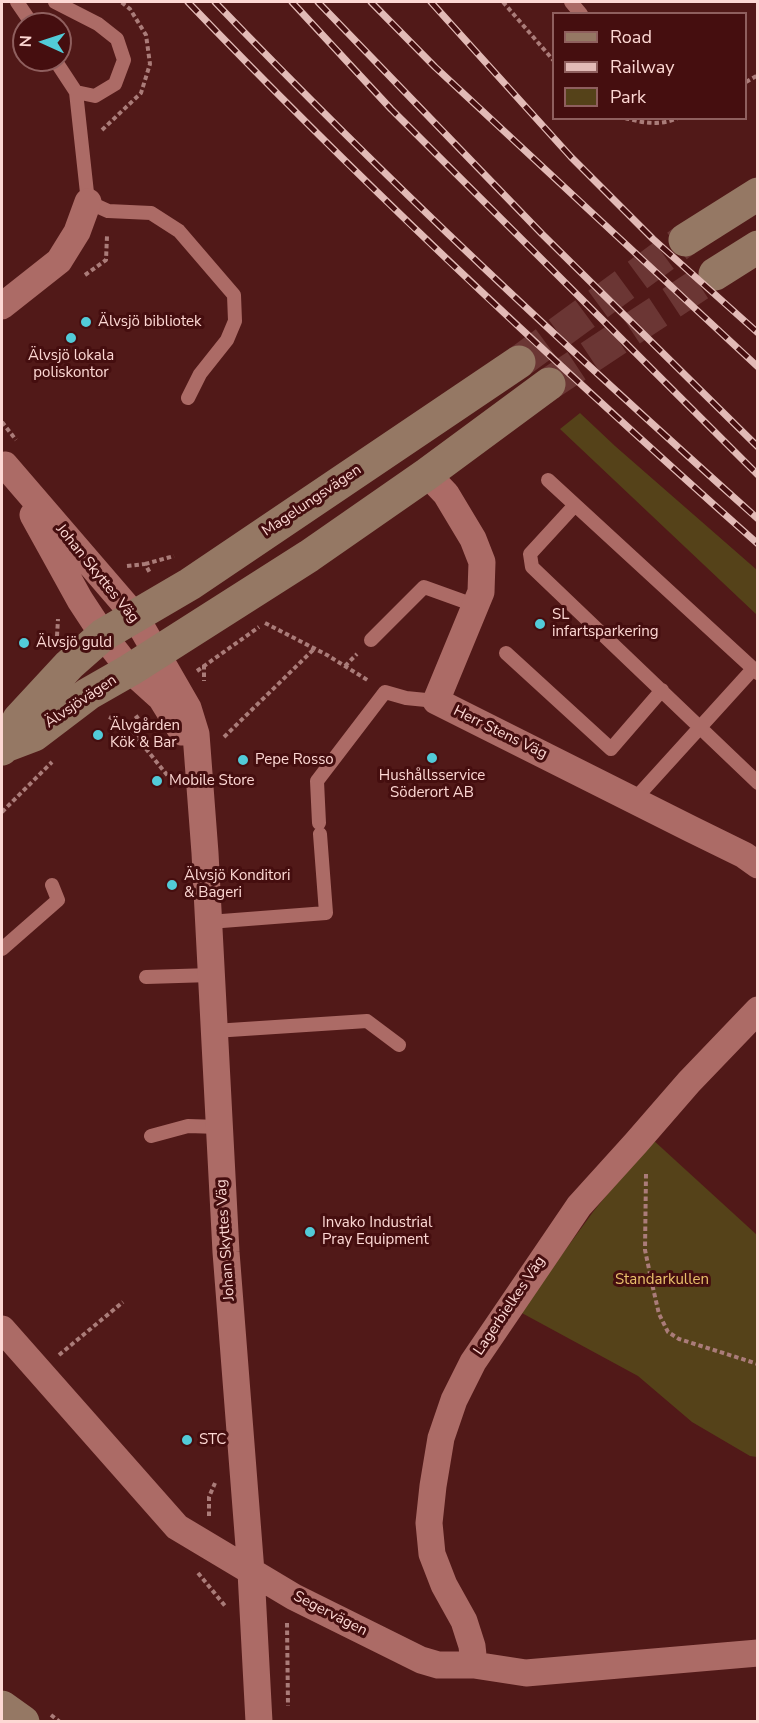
<!DOCTYPE html>
<html>
<head>
<meta charset="utf-8">
<style>
	body { margin:0 }
	#map { position:relative; width:759px; height:1723px; overflow:hidden; background:#511918; font-family:"Nunito Sans",sans-serif }
	canvas { display:block }
	.frame { position:absolute; inset:0; border:3px solid #fdd8d4; pointer-events:none }
	.legend { position:absolute; left:552px; top:12px; width:195px; height:108px; box-sizing:border-box; background:#450e0f; border:2px solid #8f5f5e; margin:0; padding:8px 10px; list-style:none; font-size:18px; color:#fdd8d4 }
	.legend li { display:flex; align-items:center; gap:12px; height:30px }
	.legend b { width:30px; border:2px solid #8f5f5e }
	.north { position:absolute; left:12px; top:12px; width:60px; height:60px; box-sizing:border-box; background:#450e0f; border:2px solid #8f5f5e; border-radius:50%; rotate:273deg; font-size:16px; font-weight:700; line-height:24px; text-align:center; color:#fdd8d4 }
	.north::after { content:''; display:block; margin:auto; width:21px; height:27px; background:#52cbd8; clip-path:polygon(50% 0,100% 100%,50% 72%,0 100%) }
</style>
</head>
<body>
<div id="map">
<canvas width="759" height="1723"></canvas>
<div class="frame"></div>
<ul class="legend">
<li><b style="height:8px;background:#957864"></b>Road</li>
<li><b style="height:8px;background:#e2bab6"></b>Railway</li>
<li><b style="height:16px;background:#554219"></b>Park</li>
</ul>
<div class="north">N</div>
</div>
<script>
const g = document.querySelector('canvas').getContext('2d');
g.lineJoin = 'round';
function fillPath(path, color) {
  g.fillStyle = color;
  g.fill(path, 'evenodd');
}
function strokePath(path, color, width, dash) {
  g.strokeStyle = color;
  g.lineWidth = width;
  g.lineCap = dash ? 'butt' : 'round';
  g.setLineDash(dash || []);
  g.stroke(path);
}
function label(font, color, halo, rows, align = 'center') {
  g.font = font + ' "Nunito Sans",sans-serif';
  g.lineWidth = 6;
  g.setLineDash([]);
  g.textBaseline = 'middle';
  g.strokeStyle = halo;
  g.fillStyle = color;
  for (const [text, x, y, turn = 0] of rows) {
    g.save();
    g.translate(x, y);
    g.rotate((+turn || 0) * Math.PI / 180);
    g.textAlign = isNaN(turn) ? turn : align;
    if (halo) g.strokeText(text, 0, 0);
    g.fillText(text, 0, 0);
    g.restore();
  }
}
const green = new Path2D(`
	M580,413L615,446L757,570V615L560,429Z
	M652,1139L757,1235V1457L750,1456L692,1422L638,1376L520,1312L593,1212Z`);
const secondaryTunnel = new Path2D(`
	M519,362L685,240
	M549,384L715,274`);
const path = new Path2D(`
	M503,2L554,61
	M746,82L758,75
	M625,118C643,123 660,126 678,118
	M102,130L141,93L150,64L146,35L130,9L121,2
	M85,275L106,260L107,236
	M2,422L16,440
	M145,564L174,556
	M127,566L145,564L150,573
	M265,623L327,655L369,681
	M57,636L58,619
	M204,665V681
	M345,666L357,654
	M197,671L259,627
	M109,717L127,725L141,714
	M127,725L171,780
	M127,725L147,728
	M224,737L314,649
	M2,812L52,762
	M646,1174L645,1250L653,1288L659,1314L668,1332L679,1339L758,1364
	M59,1355L123,1302
	M209,1516V1497L215,1483
	M198,1573L226,1607
	M287,1623L288,1706
	M51,1715L60,1722`);
const lane = new Path2D(`
	M17,2L32,24
	M55,2L98,24L117,39L124,60L115,84L95,96L76,92
	M571,2L581,14
	M55,60L76,92L88,202L108,211L151,213L179,231L234,295L235,321L227,340L200,374L188,398
	M548,480L758,673
	M575,505L530,554L532,567L758,783
	M371,640L424,587L474,605
	M506,653L611,749L662,690
	M634,800L753,669
	M319,823L317,781L385,692L406,698L436,701
	M209,922L326,913L320,834
	M2,949L58,900L52,885
	M146,977L211,975
	M214,1031L367,1021L399,1045
	M151,1136L188,1126L219,1127`);
const street = new Path2D(`
	M2,306L59,261L77,232L88,202
	M5,465L135,616L188,708L196,734L205,853L226,1252L251,1572L259,1722
	M427,474L446,494L473,539L482,562L481,592L436,701L691,829L744,855L758,865
	M33,515L80,600L103,635L130,670L161,698L182,732
	M2,1329L177,1527L294,1597L421,1660L438,1665H474L526,1673L758,1653
	M474,1665L472,1646L464,1621L444,1585L432,1554L429,1523L433,1486L441,1438L454,1400L473,1362L579,1206L636,1143L689,1082L758,1010`);
const secondary = new Path2D(`
	M685,240L758,194
	M715,274L758,247
	M5,746L34,735L88,694L130,670L309,556L427,474L549,384
	M2,749L19,719L69,665L103,635L190,584L519,362
	M2,1707L23,1722`);
const rail = new Path2D(`
	M188,2C369,191 562,370 758,544
	M215,2C388,182 571,352 758,519
	M292,2L391,109L758,475
	M318,2L542,234L758,447
	M371,2L435,67L758,367
	M431,2L571,157L653,239L758,333`);
const markers = [
	[86,322,6,"#52cbd8"],
	[71,338,6,"#52cbd8"],
	[540,624,6,"#52cbd8"],
	[24,643,6,"#52cbd8"],
	[98,735,6,"#52cbd8"],
	[432,758,6,"#52cbd8"],
	[243,760,6,"#52cbd8"],
	[157,781,6,"#52cbd8"],
	[172,885,6,"#52cbd8"],
	[310,1232,6,"#52cbd8"],
	[187,1440,6,"#52cbd8"]
];
const poiNames = [
	["Älvsjö bibliotek",98,322],
	["Älvsjö lokala",71,356,"center"],
	["poliskontor",71,373,"center"],
	["SL",552,615],
	["infartsparkering",552,632],
	["Älvsjö guld",36,643],
	["Älvgården",110,726],
	["Kök & Bar",110,743],
	["Pepe Rosso",255,760],
	["Hushållsservice",432,776,"center"],
	["Söderort AB",432,793,"center"],
	["Mobile Store",169,781],
	["Älvsjö Konditori",184,876],
	["& Bageri",184,893],
	["Invako Industrial",322,1223],
	["Pray Equipment",322,1240],
	["STC",199,1440]
];
const streetNames = [
	["Magelungsvägen",312,501,-34],
	["Johan Skyttes Väg",97,574,51],
	["Älvsjövägen",81,702,-34],
	["Herr Stens Väg",500,733,26],
	["Johan Skyttes Väg",226,1240,-94],
	["Lagerbielkes Väg",510,1306,-56],
	["Segervägen",330,1614,27]
];
const parkNames = [
	["Standarkullen",662,1280]
];
fillPath(green, '#554219');
strokePath(secondaryTunnel, '#6b3634', 33, [33, 16]);
strokePath(path, '#aa7c79', 4, [4.5, 3]);
strokePath(lane, '#ac6b66', 14);
strokePath(street, '#ac6b66', 27);
strokePath(secondary, '#957864', 33);
strokePath(rail, '#e2bab6', 7);
strokePath(rail, '#450e0f', 4.5, [14]);
for (const [x, y, r, color] of markers) {
  const dot = new Path2D();
  dot.arc(x, y, r, 0, 2 * Math.PI);
  g.fillStyle = color;
  g.fill(dot);
  strokePath(dot, '#450e0f', 2);
}
label('15px', '#fdd8d4', '#450e0f', poiNames, 'left');
label('15px', '#fdd8d4', '#450e0f', streetNames);
label('15px', '#e9c06b', '#450e0f', parkNames);
</script>
</body>
</html>
